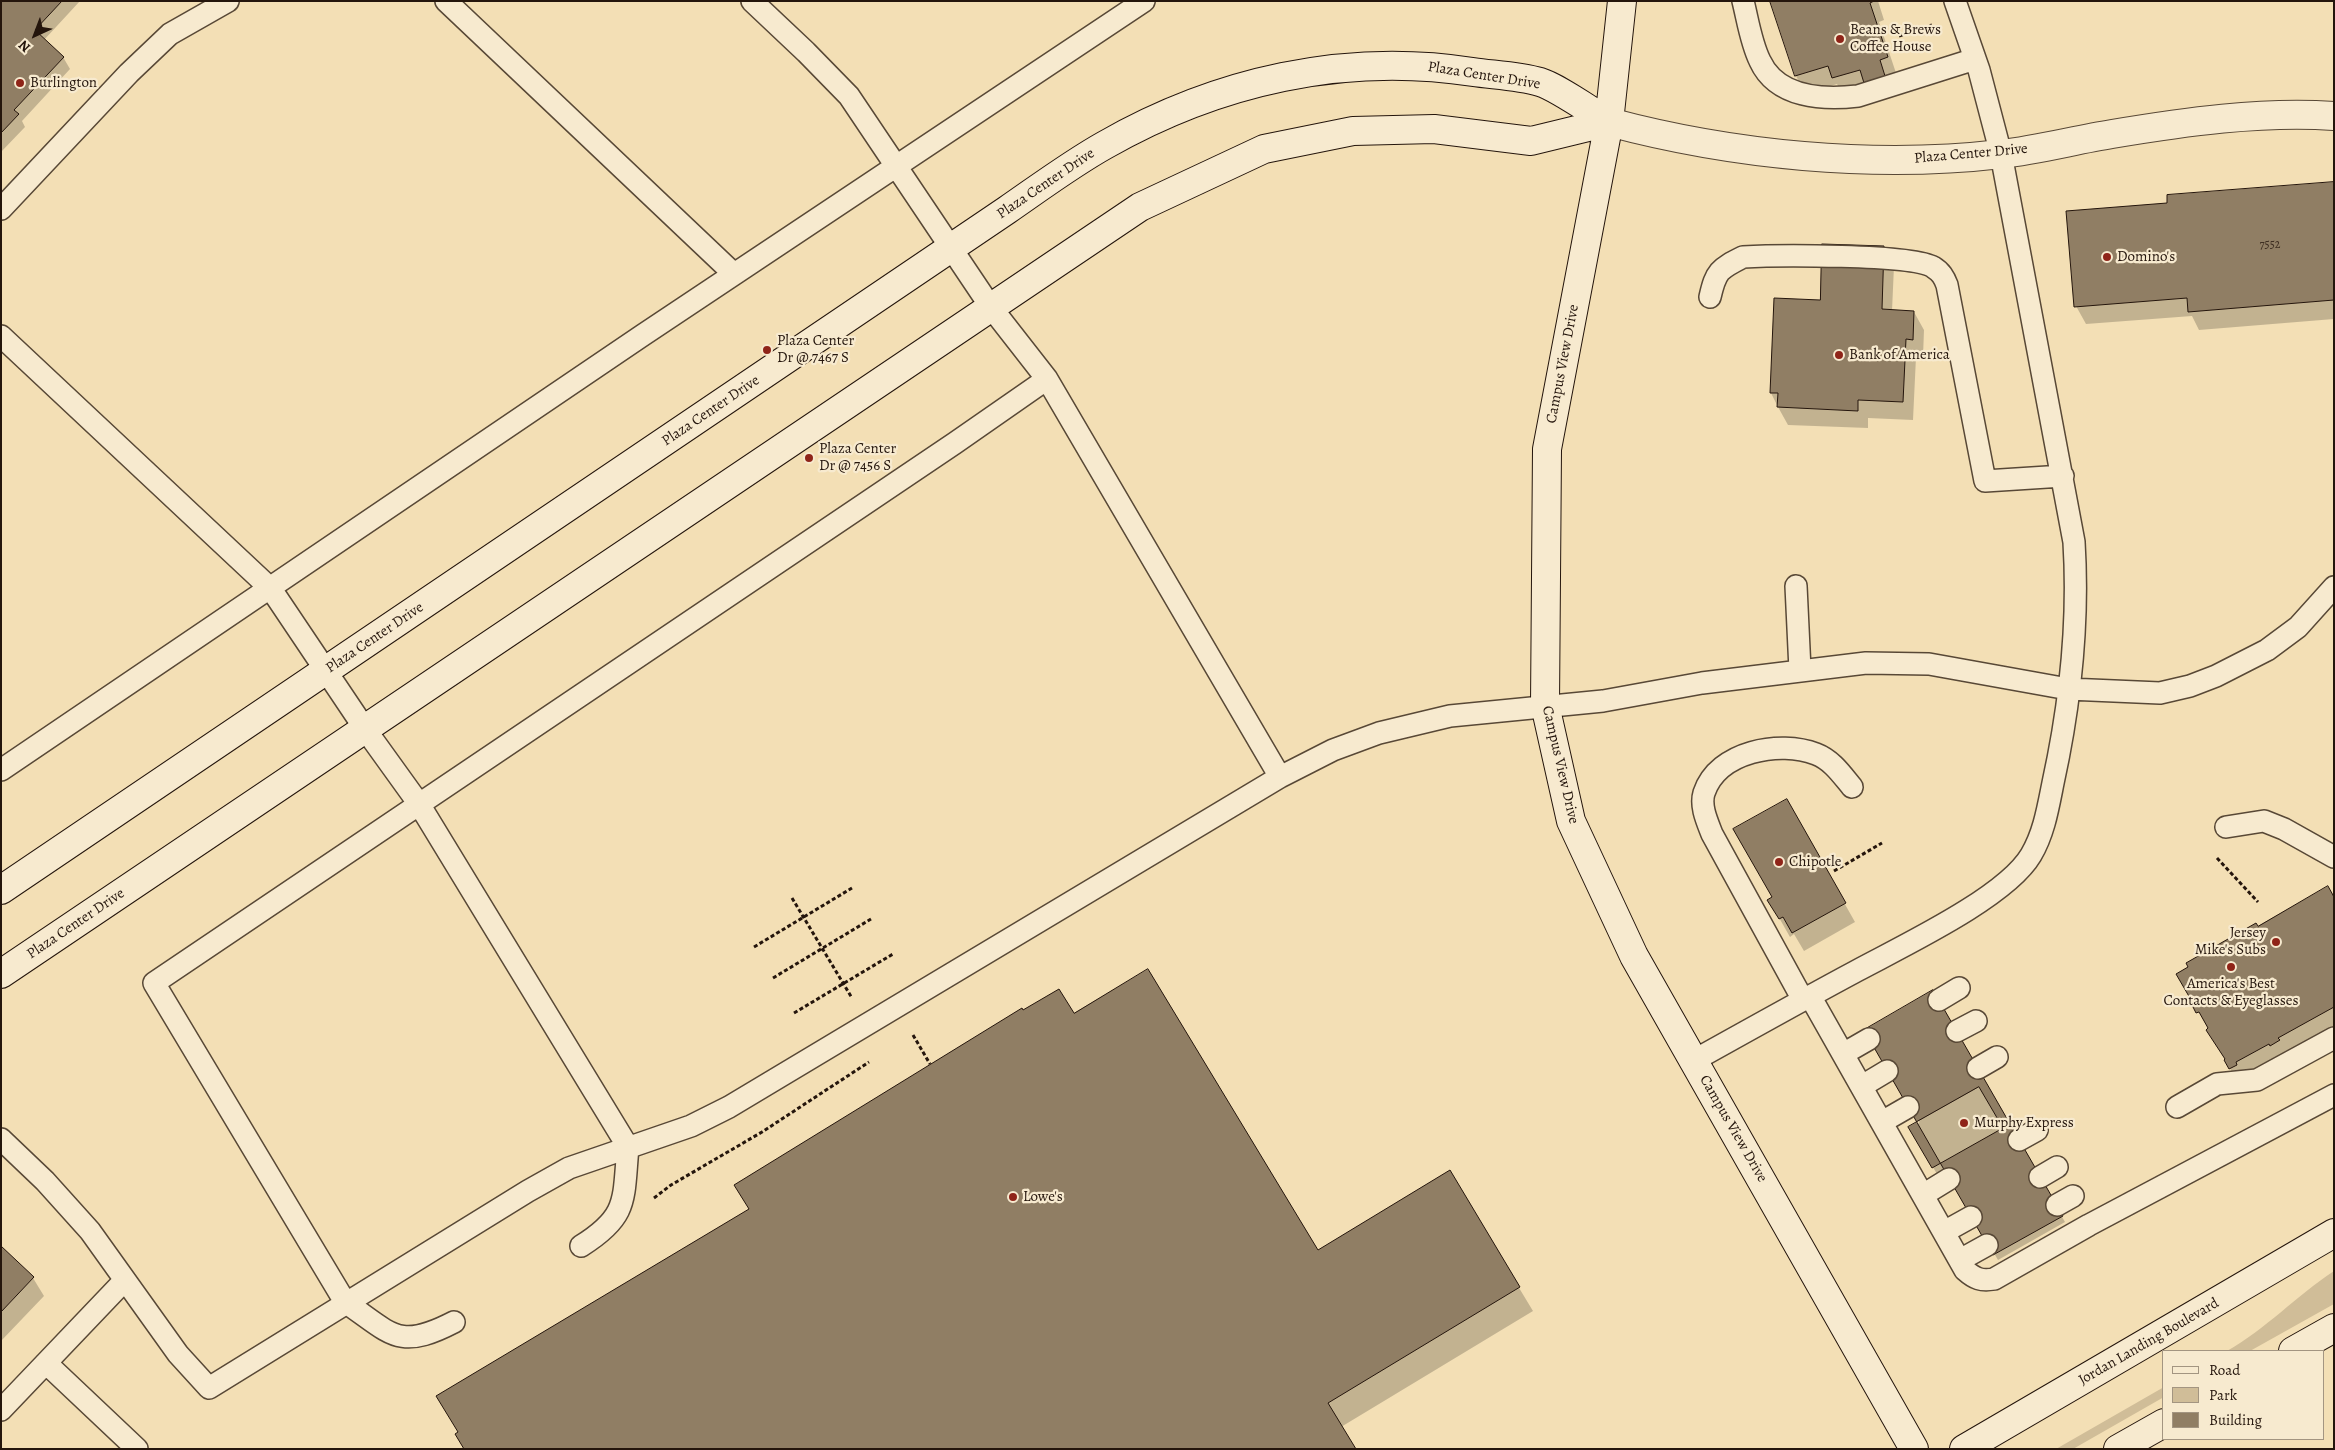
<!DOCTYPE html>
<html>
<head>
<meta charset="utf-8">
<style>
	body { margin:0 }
	#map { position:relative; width:2335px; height:1450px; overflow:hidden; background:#f3dfb5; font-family:Alegreya,serif }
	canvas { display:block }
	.frame { position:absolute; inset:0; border:2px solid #24150c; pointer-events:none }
	.legend { position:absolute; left:2162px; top:1350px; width:162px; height:90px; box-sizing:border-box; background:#f7eacf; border:1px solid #a39581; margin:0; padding:6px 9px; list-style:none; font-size:15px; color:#24150c }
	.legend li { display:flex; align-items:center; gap:10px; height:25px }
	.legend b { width:25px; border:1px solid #a39581 }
	.north { position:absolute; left:10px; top:10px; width:50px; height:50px; -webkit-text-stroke:4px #f7eacf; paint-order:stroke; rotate:223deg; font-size:14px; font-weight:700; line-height:20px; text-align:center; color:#24150c }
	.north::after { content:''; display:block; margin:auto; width:18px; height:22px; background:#24150c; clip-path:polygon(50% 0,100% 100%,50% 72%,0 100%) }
</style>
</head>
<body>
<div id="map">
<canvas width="2335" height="1450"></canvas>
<div class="frame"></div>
<ul class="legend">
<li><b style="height:6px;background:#f7eacf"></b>Road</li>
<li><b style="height:14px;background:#d0bd98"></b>Park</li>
<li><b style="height:14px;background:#907e64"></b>Building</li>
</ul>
<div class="north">N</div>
</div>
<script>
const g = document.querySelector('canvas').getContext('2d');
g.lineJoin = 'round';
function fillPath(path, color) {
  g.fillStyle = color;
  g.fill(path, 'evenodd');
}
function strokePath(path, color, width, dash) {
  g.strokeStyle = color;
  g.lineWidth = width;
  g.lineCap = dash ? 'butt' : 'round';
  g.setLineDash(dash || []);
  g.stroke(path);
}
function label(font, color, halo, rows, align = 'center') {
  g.font = font + ' Alegreya,serif';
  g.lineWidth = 4.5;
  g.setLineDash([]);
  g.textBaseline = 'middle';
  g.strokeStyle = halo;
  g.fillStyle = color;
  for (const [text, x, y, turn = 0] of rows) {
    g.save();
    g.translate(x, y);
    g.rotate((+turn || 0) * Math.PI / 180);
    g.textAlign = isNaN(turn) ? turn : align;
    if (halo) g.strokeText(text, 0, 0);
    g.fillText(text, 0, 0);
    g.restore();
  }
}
const green = new Path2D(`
	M2334,1271V1304L2250,1351H2227C2266,1329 2296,1296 2334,1271Z
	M2164,1387V1397L2073,1449H2056Z`);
const shadow = new Path2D(`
	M1,1H80L44,40L63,57L70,69L22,121L25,127L1,152Z
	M1771,1H1878L1884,20L1879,22L1897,76L1844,96L1837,84L1806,94L1796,76Z
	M2334,183V319L2199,330L2192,316L2086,324L2076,306L2169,204Z
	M1823,245L1894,266L1892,311L1914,312L1924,330L1923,357H1916L1913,420L1868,418V428L1788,425L1778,407L1771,393L1821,301Z
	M1786,800L1855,922L1804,951L1794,934L1790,937L1769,900L1774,898Z
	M2334,898V1038L2243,1092L2178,974L2258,927Z
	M1933,992L2065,1222L1998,1260L1952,1181L1944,1186L1910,1128L1919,1123Z
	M1074,1015L1317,1252L1449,1172L1533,1311L1341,1427Z
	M1,1248L33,1278L44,1296L1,1341Z`);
const building = new Path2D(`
	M1,1H62L35,30L64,57L14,110L19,114L1,133Z
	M1770,1H1874L1870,3L1888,57L1880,60L1885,76L1864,83L1860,70L1832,78L1828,66L1795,76Z
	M2334,182V300L2188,312L2187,298L2074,307L2066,211L2167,203V195Z
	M1822,244L1884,246L1882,309L1914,311L1913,340L1906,339L1903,402L1858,400V411L1777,407L1778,393H1770L1774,298L1820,300Z
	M1787,799L1846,903L1792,933L1783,917L1779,919L1767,900L1772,897L1733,829Z
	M2328,886L2334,897V1007L2278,1038L2280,1040L2270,1046L2269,1044L2236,1062L2237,1065L2229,1069L2224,1060L2225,1059L2206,1030L2208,1028L2199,1012L2196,1013L2192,1005H2194L2176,974L2188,967L2186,963L2256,923L2258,926Z
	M1148,969L1318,1250L1450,1170L1520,1287L1328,1403L1356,1449H464L455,1434L458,1432L436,1396L749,1209L734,1185L1022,1008L1023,1010L1059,989L1074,1013Z
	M1933,990L2063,1216L1993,1255L1864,1030Z
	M1979,1087L2003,1128L1932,1168L1908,1127Z
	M1,1246L34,1277L1,1312Z`);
const path = new Path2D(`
	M1899,36L1932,25
	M2217,858L2258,902
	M1834,871L1882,843
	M792,898L852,998
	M754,947L852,888
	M773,978L871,919
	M794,1013L893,954
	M913,1035L930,1064
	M654,1198L671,1185L762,1132L869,1062`);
const lane = new Path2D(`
	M446,1L734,274
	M752,1L806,52L849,96L990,306L1047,379L1280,777
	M1743,1C1748,21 1751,43 1760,61C1777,98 1823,100 1858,96L1975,59
	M1,209L129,73L170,34L228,1
	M1710,297C1716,271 1719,269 1743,257C1774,255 1911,254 1933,267C1941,272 1944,277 1947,285L1985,481L2063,476
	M1,336L271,589L365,729L419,804L628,1147C623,1200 629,1216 581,1246
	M1796,586L1800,670
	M1,770L643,335L1144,1
	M2226,827L2264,821L2284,829L2334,857
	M1810,996L1965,1270C1975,1279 1981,1281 1994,1279L2089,1225L2334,1095
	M1803,1000L1712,834C1707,821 1700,806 1704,793C1718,751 1780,740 1816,754C1832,760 1842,775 1852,787
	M1939,1000L1959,988
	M1957,1031L1976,1021
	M1843,1054L1869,1039
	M1693,1061C1745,1032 1797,1003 1849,975C1896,949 2005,899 2031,855C2044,833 2048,808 2053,783C2070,705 2079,622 2074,542L2001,154L1979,70L1955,1
	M1978,1068L1997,1057
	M1862,1086L1887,1071
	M2177,1107L2217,1084L2257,1080L2334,1038
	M1882,1122L1908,1107
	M1,1139L45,1181L90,1231L178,1354L209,1388L528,1191L569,1168L691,1126L729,1107L1280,777L1333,750L1379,733L1450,716L1603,701L1702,683L1866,663L1929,664L2068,689L2160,693L2190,686L2216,676L2267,650L2298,627L2334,587
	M2019,1140L2037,1130
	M2040,1177L2057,1167
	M1923,1195L1949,1179
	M2057,1205L2073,1196
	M1944,1232L1971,1217
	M1960,1260L1987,1245
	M454,1322C398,1351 392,1334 345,1302L154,983L955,443L1047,379
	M46,1363L137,1449
	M1,1410L125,1280`);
const street = new Path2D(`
	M1609,122C1732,155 1874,169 2001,154C2038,150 2075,140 2112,134C2184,122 2261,111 2334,116`);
const secondary = new Path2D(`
	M1622,1L1609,122L1547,449L1545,705L1571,821L1634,956L1914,1449
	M1,890L1007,210C1039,188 1071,164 1105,145C1217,81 1345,52 1473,72C1494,75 1519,76 1540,82C1557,87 1592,112 1609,122
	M1,974L1140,207L1264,149L1353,131L1434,129L1531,141L1609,122
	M2293,1351L2334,1328
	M1964,1449L2334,1233
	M2118,1449L2164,1423`);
const markers = [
	[1840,39,5,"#8f2418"],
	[20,83,5,"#8f2418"],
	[2107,257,5,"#8f2418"],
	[767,350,5,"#8f2418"],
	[1839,355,5,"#8f2418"],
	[809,458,5,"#8f2418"],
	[1779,862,5,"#8f2418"],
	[2276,942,5,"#8f2418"],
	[2231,967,5,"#8f2418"],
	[1964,1123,5,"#8f2418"],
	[1013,1197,5,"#8f2418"]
];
const numberNames = [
	["7552",2270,245]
];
const poiNames = [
	["Beans & Brews",1850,30],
	["Coffee House",1850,47],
	["Burlington",30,83],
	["Domino's",2117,257],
	["Plaza Center",777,341],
	["Dr @ 7467 S",777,358],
	["Bank of America",1849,355],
	["Plaza Center",819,449],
	["Dr @ 7456 S",819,466],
	["Chipotle",1789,862],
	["Jersey",2266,933,"right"],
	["Mike's Subs",2266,950,"right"],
	["America's Best",2231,984,"center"],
	["Contacts & Eyeglasses",2231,1001,"center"],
	["Murphy Express",1974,1123],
	["Lowe's",1023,1197]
];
const streetNames = [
	["Plaza Center Drive",1484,76,9],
	["Plaza Center Drive",1971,154,-5],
	["Plaza Center Drive",1046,184,-34],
	["Campus View Drive",1563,364,-79],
	["Plaza Center Drive",711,411,-34],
	["Plaza Center Drive",375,638,-34],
	["Campus View Drive",1560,765,77],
	["Plaza Center Drive",76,924,-34],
	["Campus View Drive",1733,1129,60],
	["Jordan Landing Boulevard",2149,1342,-30]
];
fillPath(green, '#d0bd98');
fillPath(shadow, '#0003');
fillPath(building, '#907e64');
strokePath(building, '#24150c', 1);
strokePath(lane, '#584836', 24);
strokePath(street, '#584836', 30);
strokePath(secondary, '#24150c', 30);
strokePath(path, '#24150c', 3, [4, 2.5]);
strokePath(lane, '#f7eacf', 21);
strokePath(street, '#f7eacf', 28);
strokePath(secondary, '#f7eacf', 28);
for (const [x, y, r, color] of markers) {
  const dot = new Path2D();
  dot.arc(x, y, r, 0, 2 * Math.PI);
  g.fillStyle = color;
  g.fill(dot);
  strokePath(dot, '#f7eacf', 2);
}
label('12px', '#3f2f22', null, numberNames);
label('15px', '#24150c', '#f7eacf', poiNames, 'left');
label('15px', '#24150c', '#f7eacf', streetNames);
</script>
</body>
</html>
